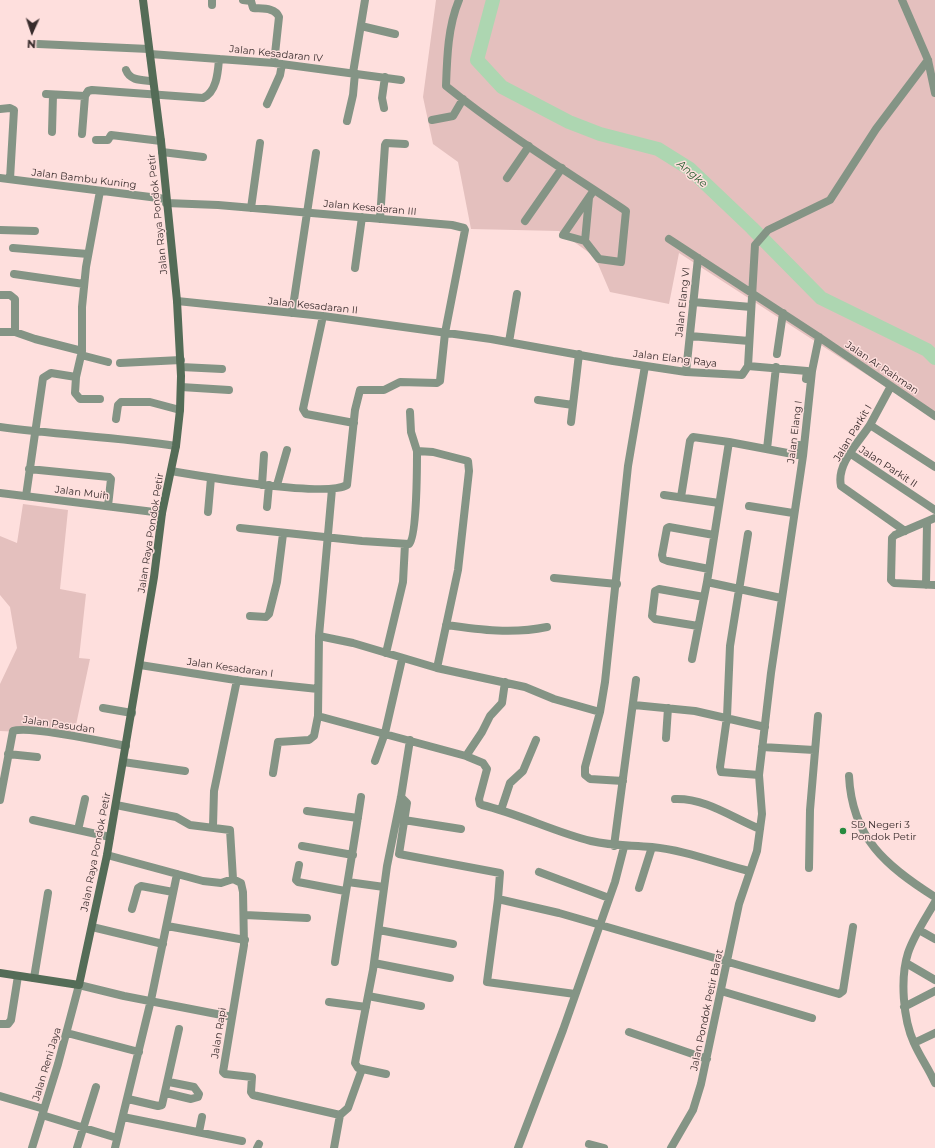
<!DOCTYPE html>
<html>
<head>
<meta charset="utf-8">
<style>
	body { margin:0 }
	#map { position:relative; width:935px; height:1148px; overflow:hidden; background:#fedfdd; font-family:Montserrat,sans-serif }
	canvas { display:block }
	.north { position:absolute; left:12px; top:12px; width:40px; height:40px; -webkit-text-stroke:3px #fedfdd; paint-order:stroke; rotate:183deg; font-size:11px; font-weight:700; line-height:16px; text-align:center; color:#382c2c }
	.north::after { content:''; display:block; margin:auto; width:14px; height:18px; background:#382c2c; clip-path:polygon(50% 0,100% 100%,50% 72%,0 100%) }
</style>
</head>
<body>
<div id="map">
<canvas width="935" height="1148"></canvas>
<div class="north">N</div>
</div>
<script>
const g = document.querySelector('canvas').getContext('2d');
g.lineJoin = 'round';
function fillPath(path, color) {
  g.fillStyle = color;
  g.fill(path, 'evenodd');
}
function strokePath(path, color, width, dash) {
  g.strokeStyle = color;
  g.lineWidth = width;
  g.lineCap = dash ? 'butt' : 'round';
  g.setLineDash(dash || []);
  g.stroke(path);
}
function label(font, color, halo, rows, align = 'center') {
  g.font = font + ' Montserrat,sans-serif';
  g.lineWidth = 3;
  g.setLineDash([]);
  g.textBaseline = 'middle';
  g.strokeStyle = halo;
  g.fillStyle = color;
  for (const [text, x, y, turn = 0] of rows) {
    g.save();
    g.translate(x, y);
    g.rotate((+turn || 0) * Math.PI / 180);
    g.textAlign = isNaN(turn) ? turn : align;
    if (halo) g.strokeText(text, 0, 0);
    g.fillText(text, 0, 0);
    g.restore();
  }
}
const green = new Path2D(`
	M436,0H935V419L679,253L669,304L610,292L595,257L559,231L471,229L458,162L433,144L423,97Z
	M23,504L68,510L60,589L86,594L79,658L90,659L73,739L22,732L0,731V684L17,648L10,607L0,595V536L17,543Z`);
const river = new Path2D(`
	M493,0L477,60L502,87L569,122L600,134L658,149L690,169L752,228L821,298L927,350L935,358`);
const minor = new Path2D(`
	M243,0L251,1L253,8C261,9 275,7 279,17L274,63
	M459,0C448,26 447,57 446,86C503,132 566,171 626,211L621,262L599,259L585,241L563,235L594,190
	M902,0L928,60L935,93
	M212,5V0
	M361,26L395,34
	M38,44L149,49
	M150,54L274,63L401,80
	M126,70C130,81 142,80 152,81
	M353,73L365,0
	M46,94L85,96L88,91L92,90L203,98C217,92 218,71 219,59
	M267,104L280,75L282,64
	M384,108L382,98L385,77
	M0,109L10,108L14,110L10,179
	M432,120L453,116L463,99
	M347,121L353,95L355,73
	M52,132L53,95
	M82,134L85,96
	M96,140H108L111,135L161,141
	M162,152L203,157
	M0,178L166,199
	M507,178L529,146
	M166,203L218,205L452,225L464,228L465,230L445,333L440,381L437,383L400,382L384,390H360L355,410L347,485C326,498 201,476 171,471
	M251,208L260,143
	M380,219L385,145L386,143L405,144
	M525,221L562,168
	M0,230L35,231
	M669,239L819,337L935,416
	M585,241L589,198
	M13,248L88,254
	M355,268L362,217
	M14,274L84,284
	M0,295H10L15,299V332
	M177,301L323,316L491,339L613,361L686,372L742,375L748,366L755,245L768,230L830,200L876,129L928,60
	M693,302L751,307
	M292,313L316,153
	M323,316L303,409L306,414L354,423
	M0,332H15L35,339L82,351
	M690,336L749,341
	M509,342L517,294
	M777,354L783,313
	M81,355L108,362
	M120,363L181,360
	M748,366L807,371L806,379
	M181,367L222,369
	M686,372L698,258
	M891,386C884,399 877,412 870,425C859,442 836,464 841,486L905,531
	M181,387L229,390
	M100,399H80L75,393L76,377L82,351V307L86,267L100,191
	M538,400L573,405
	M410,412L411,432L417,451
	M116,419L118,405L121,402H150L180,410
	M571,422L579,354
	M870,425L935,467
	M0,427C59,435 117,437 176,446
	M767,449L776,367
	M851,454L935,510
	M29,469L109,477L111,479L108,506
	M262,485L264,455
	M277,485L287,450
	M0,493L162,513
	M664,495L719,503
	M26,496L43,378L51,373L76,377
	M681,497L690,441L693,437L729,442L798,455L799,445
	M749,506L793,513
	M267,507L269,485
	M208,512L211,478
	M935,518L895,535L892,538L891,580L894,583L935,585
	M240,528L362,541L409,544C417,538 417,464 417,451L433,452L468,461L469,471L458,570L437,668
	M748,534L730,646L727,717L720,767L721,772L759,775
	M709,569L668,561L663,559L662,555L667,528L669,527L714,535
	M554,578L617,584
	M707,582L781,598
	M926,585L927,523
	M250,616L266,617L269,614L277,582L283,534
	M446,625C481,630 513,634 547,627
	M698,626L655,619L652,616L655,591L659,589L704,597
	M319,636L353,643L437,668L525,687L554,699L600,712
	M386,653L403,582L405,544
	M692,659L707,582L729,442
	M140,665L242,681L318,689
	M634,705L695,711L765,727
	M103,708L132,713
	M318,716L466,756L483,763L487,769L479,799L480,804L482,805C520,814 554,832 591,841C612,846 631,845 652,847C684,850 717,863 749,871
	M666,738L668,708
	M762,747L814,750
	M8,754L37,757
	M466,756L482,732L490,716L502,703L505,682
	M375,761L385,733L402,659
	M123,762L185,771
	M273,773L278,742L309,740L314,736L318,716L319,636L332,489
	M849,776C852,838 886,866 935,897
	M623,781L590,779L585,775V767L600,712L605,682L628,466L645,366
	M401,797L407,803L399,854L500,873L498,899L559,913L839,994L843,991L853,927
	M675,799C706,798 731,817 760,829
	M0,800L13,731C28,725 106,742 126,746
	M501,810L510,783L523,771L536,740
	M307,811L358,818
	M33,820L110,837
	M404,820L461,829
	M213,826L214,791L237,680
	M78,830L85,799
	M302,846L353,855
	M614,846L636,680
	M107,855L203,881L221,883L233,879L230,830L190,825L176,817L116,805
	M299,865L296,880L298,882L345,891
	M809,868L810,810L818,716
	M539,872L609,898
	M233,879L241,883L243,892L244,945L223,1072L225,1074L252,1077L251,1092L253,1095L340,1115
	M348,882L384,887
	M639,888L652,847
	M498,899L487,982L575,994
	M935,902C926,918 914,935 908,953C900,978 903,1019 914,1043C920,1057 929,1069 935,1083
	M132,909L138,888L141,886L173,892
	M245,915L307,918
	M167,926L245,940
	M92,927L163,944
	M379,930L453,944
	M919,930L935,939
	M335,962C343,907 353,852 361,797
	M374,963L450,978
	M906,963L935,980
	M34,978L48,893
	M721,991L812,1018
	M368,996L421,1006
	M329,1002L366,1007
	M904,1007L935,991
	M0,1024H8L11,1020L18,976
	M629,1032L707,1059
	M67,1033L139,1052
	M914,1043L935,1033
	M386,1074L358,1068L355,1063L373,970L387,866L401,797L410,740
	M166,1093L191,1099L198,1097L199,1094L194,1087L169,1082
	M0,1096L44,1109
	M128,1099L158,1106L162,1105L179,1029
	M42,1115L117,1138
	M340,1115L348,1108L362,1069
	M123,1117L242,1141
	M199,1132L202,1117
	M589,1144L604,1148
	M32,1148L58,1064L79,985L124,996L232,1017
	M77,1148L96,1087
	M115,1148L151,1000L177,874
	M257,1148L259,1144
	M334,1148L340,1115
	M518,1148L563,1030L615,882L624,847
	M671,1148L693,1110L701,1084L739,904L757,851L762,814L759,775L771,673L803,456L812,371L819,337`);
const secondary = new Path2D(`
	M0,973L79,985L107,855L154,577L162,513L176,446L180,410L181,376L177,301L161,141L143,0`);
const markers = [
	[843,831,4,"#278b3f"]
];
const streetNames = [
	["Jalan Kesadaran IV",276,54,6],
	["Jalan Bambu Kuning",84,179,7],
	["Jalan Kesadaran III",370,208,5],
	["Jalan Raya Pondok Petir",158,214,-96],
	["Jalan Elang VI",683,302,-84],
	["Jalan Kesadaran II",313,306,6],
	["Jalan Elang Raya",675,359,7],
	["Jalan Ar Rahman",882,368,34],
	["Jalan Elang I",795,432,-83],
	["Jalan Parkit I",853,433,-59],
	["Jalan Parkit II",888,467,33],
	["Jalan Muih",82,493,7],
	["Jalan Raya Pondok Petir",151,533,-81],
	["Jalan Kesadaran I",230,668,8],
	["Jalan Pasudan",59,725,8],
	["Jalan Raya Pondok Petir",96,852,-79],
	["Jalan Pondok Petir Barat",707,1010,-78],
	["Jalan Rapi",219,1033,-81],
	["Jalan Reni Jaya",47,1064,-73]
];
const poiNames = [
	["SD Negeri 3",851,825],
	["Pondok Petir",851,837]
];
const waterNames = [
	["Angke",692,174,40]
];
fillPath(green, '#e4c0be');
strokePath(river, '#add6b1', 14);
strokePath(minor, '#849485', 8);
strokePath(secondary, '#546c57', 8);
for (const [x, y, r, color] of markers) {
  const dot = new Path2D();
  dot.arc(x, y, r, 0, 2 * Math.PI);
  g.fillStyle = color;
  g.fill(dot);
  strokePath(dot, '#fedfdd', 1.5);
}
label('10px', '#382c2c', '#fedfdd', streetNames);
label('10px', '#382c2c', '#fedfdd', poiNames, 'left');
label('italic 11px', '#235c2e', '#fedfdd', waterNames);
</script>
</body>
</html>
